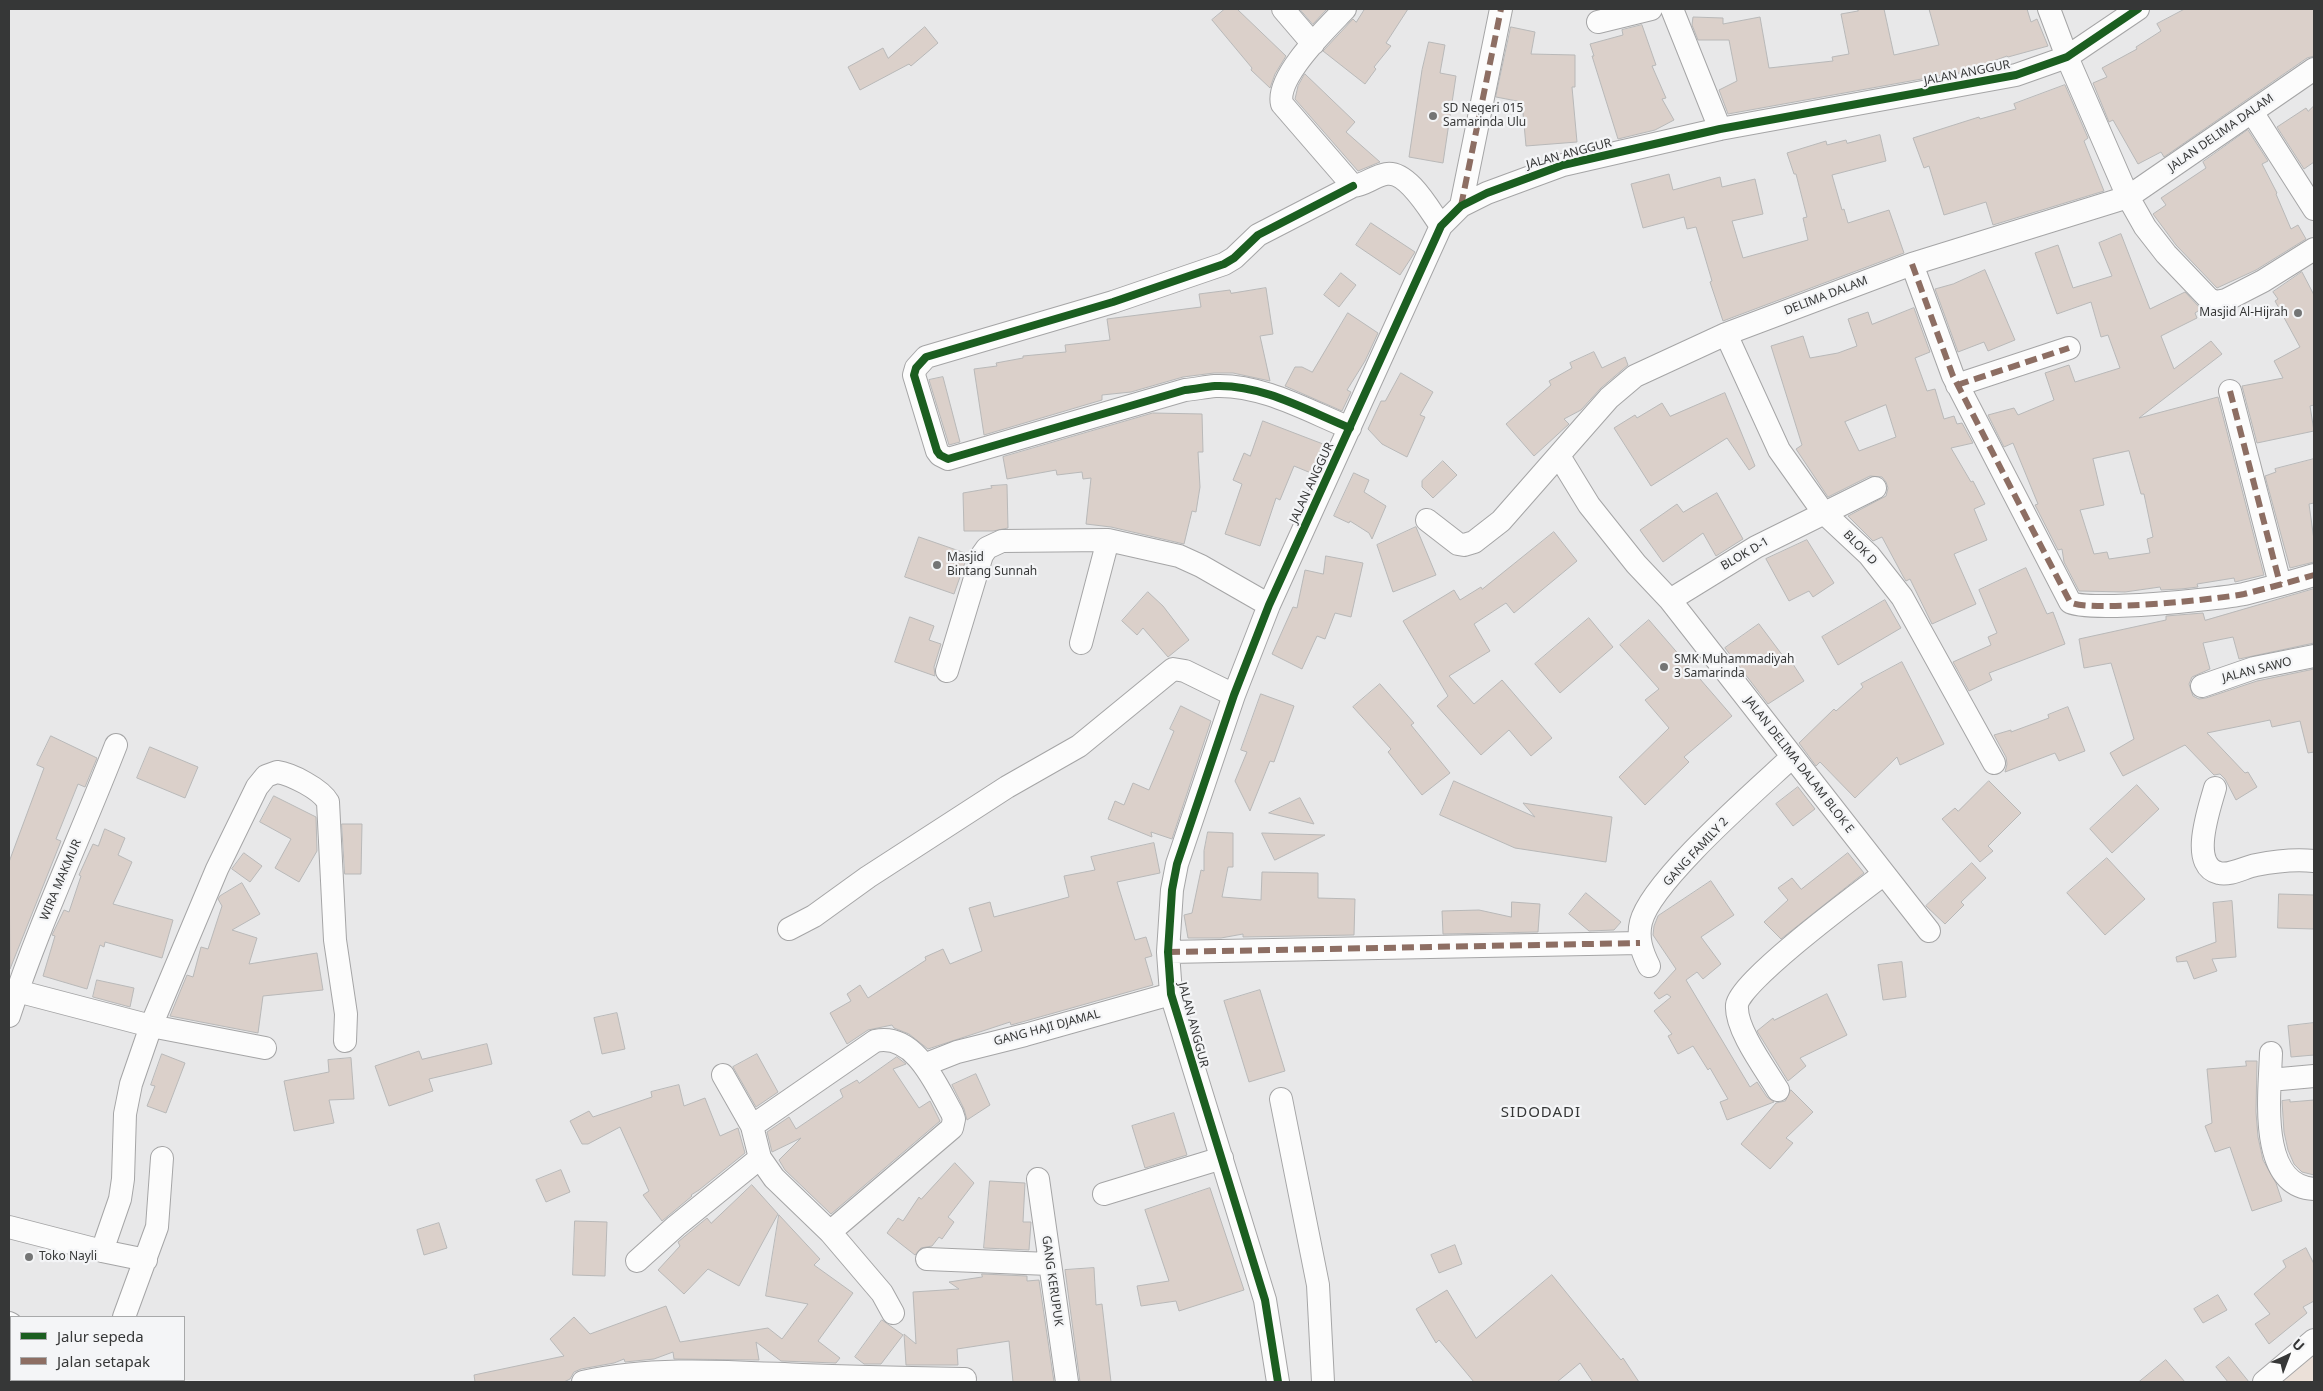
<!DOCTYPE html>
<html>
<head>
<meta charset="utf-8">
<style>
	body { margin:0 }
	#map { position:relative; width:2323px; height:1391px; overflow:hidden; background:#e8e8e9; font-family:"Noto Sans",sans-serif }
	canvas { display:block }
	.frame { position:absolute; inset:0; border:10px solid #363737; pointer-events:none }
	.legend { position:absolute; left:10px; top:1316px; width:175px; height:65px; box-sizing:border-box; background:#f4f5f7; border:1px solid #a8a9aa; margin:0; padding:6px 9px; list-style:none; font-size:15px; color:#363737 }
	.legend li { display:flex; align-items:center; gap:10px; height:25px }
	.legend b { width:25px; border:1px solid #a8a9aa }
	.north { position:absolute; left:2263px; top:1331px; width:50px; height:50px; -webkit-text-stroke:4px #f4f5f7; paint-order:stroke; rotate:43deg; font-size:14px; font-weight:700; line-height:20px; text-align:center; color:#363737 }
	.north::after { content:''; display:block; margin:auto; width:18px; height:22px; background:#363737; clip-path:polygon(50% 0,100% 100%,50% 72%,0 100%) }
</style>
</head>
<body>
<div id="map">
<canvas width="2323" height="1391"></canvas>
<div class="frame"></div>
<ul class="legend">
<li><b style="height:6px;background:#1b5e20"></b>Jalur sepeda</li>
<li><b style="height:6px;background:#8d6e63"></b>Jalan setapak</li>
</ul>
<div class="north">U</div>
</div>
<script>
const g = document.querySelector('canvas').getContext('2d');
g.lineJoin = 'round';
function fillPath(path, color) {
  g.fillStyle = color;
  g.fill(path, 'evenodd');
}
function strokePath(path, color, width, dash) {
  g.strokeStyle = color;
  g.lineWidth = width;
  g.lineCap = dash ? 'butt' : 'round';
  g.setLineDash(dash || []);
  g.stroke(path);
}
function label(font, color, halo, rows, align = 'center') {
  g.font = font + ' "Noto Sans",sans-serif';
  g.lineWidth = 4.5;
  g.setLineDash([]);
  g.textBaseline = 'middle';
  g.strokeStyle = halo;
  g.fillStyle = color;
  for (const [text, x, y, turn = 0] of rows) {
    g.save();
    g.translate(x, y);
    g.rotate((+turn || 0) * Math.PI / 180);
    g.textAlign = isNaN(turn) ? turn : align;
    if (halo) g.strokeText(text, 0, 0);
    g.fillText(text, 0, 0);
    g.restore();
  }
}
const education = new Path2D(`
	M2314,1329V1382H2251Z`);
const building = new Path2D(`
	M1225,9H1237L1286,56L1275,74L1270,88L1251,70L1252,68L1212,20Z
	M1300,9H1327L1313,24Z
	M1365,9H1408L1386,43L1391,46L1374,67L1376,69L1365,84L1323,51L1353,19L1356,22Z
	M1857,9H1884L1894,55L1939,45L1929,9H2027L2031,22L2037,19L2048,46L2008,57L2007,56L1966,71L1728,114L1719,90L1737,81L1729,40H1698L1692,25L1693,17L1723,18V24L1760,17L1769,68L1833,61L1832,57L1849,54L1841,14L1858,11Z
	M2185,9H2314V56L2307,58L2164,157L2161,152L2138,164L2113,120L2109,122L2093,83L2107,77L2102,68L2137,49L2136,47L2161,31L2157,24Z
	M1642,25L1656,65L1652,66L1666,98L1662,99L1674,120L1655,130L1618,139L1592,56H1594L1590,44L1623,35L1622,30Z
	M925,27L938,43L911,66L909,64L860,90L848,67L883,48L888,58Z
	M1511,27L1535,32L1531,54L1575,55V87H1572L1577,142L1526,146L1522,102L1496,97Z
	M1429,42L1445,45L1440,73L1456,76L1443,163L1409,157L1422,70Z
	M1305,74L1355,122L1346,132L1380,162L1358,171L1295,99L1298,86Z
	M2065,85L2088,138L2084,141L2104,191L1993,225L1986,202L1944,215L1929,166L1924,168L1913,138L1979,117L1980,119L2016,109L2014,104Z
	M2314,106V162L2304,169L2277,127L2306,108L2308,111Z
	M2248,130L2268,161L2262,164L2277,193L2276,194L2291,229L2298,225L2306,239L2256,270L2217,288L2176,245L2153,214L2166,205L2161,198L2206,168L2203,162Z
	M1880,135L1886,161L1832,175L1842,210L1844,209L1848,223L1889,210L1904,253L1723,321L1710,282L1712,281L1696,227L1687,229L1684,217L1643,228L1631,184L1669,174L1673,190L1720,177L1722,187L1755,179L1763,214L1732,221L1743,258L1808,240L1803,218L1807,217L1796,174H1794L1787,153L1826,141L1827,145L1846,140L1847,143Z
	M1371,223L1415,252L1400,275L1356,245Z
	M2121,234L2150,309L2185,292L2201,309L2195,313L2197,318L2161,336L2174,369L2211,341L2222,354L2139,418L2218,397L2264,575L2235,582L2234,578L2197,584L2198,587L2181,589L2161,590L2160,587L2125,592L2079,591L2064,562L2062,549L2058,550L2035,505L2038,504L2013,443L2004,447L1988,415L2014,408L2018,415L2054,400L2045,373L2069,365L2075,382L2120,368L2108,335L2101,337L2091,302L2057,314L2035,253L2058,245L2073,288L2112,276L2099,243ZM2129,451L2141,494H2144L2153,537L2147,539L2150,553L2109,559L2107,552L2094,554L2080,510L2104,505L2093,459Z
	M1985,270L2015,340L1988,351L1984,342L1958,352L1935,289L1953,284Z
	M2302,272L2314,295V405L2310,406L2314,431L2257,443L2242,386L2283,378L2274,361L2300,347L2275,301L2278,299L2273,292Z
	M1341,273L1356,285L1339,307L1324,295Z
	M1266,288L1273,334L1260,336L1270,381L1233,373H1214L1183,377L1131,392L1102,395V400L984,435L974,369L997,366L996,363L1023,358V356L1066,352L1065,345L1110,340L1107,319L1201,307L1199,294L1230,290L1231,293Z
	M1914,308L1930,352L1915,358L1927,391L1935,389L1944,419L1954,416L1957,424L1962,423L1973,443L1951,448L1971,482L1973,481L1985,504L1974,509L1987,540L1954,554L1976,604L1932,624L1910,579L1906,581L1904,578L1882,537L1873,541L1848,516L1886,496L1888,488L1886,482L1882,477L1870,476L1828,497L1796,449L1802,445L1771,346L1803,336L1810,358L1838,353L1857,346L1848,319L1868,312L1872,324ZM1886,405L1896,437L1859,451L1845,422Z
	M1348,313L1378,333L1365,361L1347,390L1351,392L1342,411L1285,386L1295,367H1302L1312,372Z
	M1594,352L1602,368L1625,357L1628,365L1601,388L1581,410L1564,419L1569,424L1534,456L1506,424L1551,385L1549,381L1572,368L1570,363Z
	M1401,373L1433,392L1420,415L1425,417L1407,457L1382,444L1368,429L1381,401H1385Z
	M943,377L960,442L949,445L929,380Z
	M1725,393L1755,466L1749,470L1727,438L1651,486L1614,428L1635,415L1637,418L1662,403L1670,416Z
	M1153,413L1202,414L1203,452H1198L1200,487L1196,512L1192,511L1184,544L1111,527L1086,524L1091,478L1083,479L1082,472L1057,475L1056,470L1007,479L1003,457Z
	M1263,421L1323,444L1311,473L1294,466L1280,500L1276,498L1260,546L1225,534L1242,484L1233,480L1244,453L1250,456Z
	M2314,459V503L2309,504L2314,540V562L2290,568L2265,476L2276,472L2275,469Z
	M1443,461L1457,475L1433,498L1422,487V481Z
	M1354,473L1369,480L1364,492L1386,506L1372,539L1369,533L1350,521L1349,523L1334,516Z
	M1007,485L1008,528L993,531H964L963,493L992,488L991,486Z
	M1717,493L1743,539L1716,556L1703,533L1663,562L1640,530L1677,504L1683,512Z
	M1416,527L1436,575L1393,592L1377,545Z
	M1554,532L1577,561L1514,613L1506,603L1474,624L1490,651L1449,676L1474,704L1502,680L1552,738L1531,756L1509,730L1481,755L1437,706L1448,696L1403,621L1454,590L1460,600L1481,587L1482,589Z
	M919,537L968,554L954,594L905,577Z
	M1807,540L1834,583L1813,597L1809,591L1789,601L1766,559Z
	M1326,556L1363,563L1351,617L1335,613L1325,639L1317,636L1302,669L1272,654L1293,607L1297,608L1305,570L1323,574Z
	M2026,568L2047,614L2053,612L2065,644L1989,673L1992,680L1969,691L1953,662L1991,645L1988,637L1997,633L1979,590Z
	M2314,589V643L2239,659L2233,637L2203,643L2210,669L2192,677L2189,684L2193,696L2199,699L2206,698L2257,681L2314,669V752L2308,753L2300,721L2272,727L2270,720L2207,733L2245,773L2248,772L2257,787L2236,800L2225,779L2220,774L2214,775L2185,745L2123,776L2110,753L2134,739L2111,663L2084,668L2079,639L2166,620V616L2203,613L2205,620Z
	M1148,592L1163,606L1189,640L1168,657L1143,628L1137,635L1122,621Z
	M1885,600L1901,628L1838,665L1822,637Z
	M910,617L934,626L929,640L941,644L934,667L935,676L895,662Z
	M1589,618L1613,647L1560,693L1535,664Z
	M1649,620L1732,716L1684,757L1689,762L1645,805L1619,777L1669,728L1645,700L1659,689L1620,645Z
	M1759,624L1786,660L1789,658L1804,681L1768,704L1725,648Z
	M1902,662L1944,744L1900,765L1897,757L1855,798L1820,762L1816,766L1799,743L1834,709L1836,711L1863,687L1861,684Z
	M1380,684L1414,723L1411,725L1450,773L1422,795L1388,752L1391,749L1353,707Z
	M1261,694L1294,706L1274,762L1270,761L1250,811L1235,781L1247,752L1241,750Z
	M1181,706L1211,721L1172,839L1151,832L1152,837L1108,819L1115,801L1124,805L1133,783L1149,790L1174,731L1170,729Z
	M2068,707L2085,751L2059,761L2055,753L2005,772L2007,764L2006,757L1994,735L2011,730V732L2049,718L2048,715Z
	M51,736L97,758L85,787L78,784L56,839L61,841L10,969L9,862L44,768L37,765Z
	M150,747L198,767L185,798L137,778Z
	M1454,781L1535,817L1523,803L1612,817L1606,862L1515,848L1440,815Z
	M1989,781L2021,813L1988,846L1993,851L1980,862L1942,819L1955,808L1958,811Z
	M2137,785L2159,809L2112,853L2090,829Z
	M1798,787L1815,809L1793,826L1776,804Z
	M274,796L316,817L317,851L299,882L275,868L291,839L260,822Z
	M1300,798L1314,824L1269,813Z
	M342,824H362L361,874H345Z
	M105,829L125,838L118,855L132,862L113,904L173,920L162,958L105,942L104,947L100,945L87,989L43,976L55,936L52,935L64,910L69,912L81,876L79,875L93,844L98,846Z
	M1208,832L1233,833V867H1228L1222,897L1261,900L1262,872L1318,873V898L1355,899L1354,935L1243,937V934L1221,938H1188L1184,915L1192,913L1201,870L1204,871V851Z
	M1262,833L1325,835L1275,860Z
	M1154,843L1160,873L1117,882L1135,940L1146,937L1152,956L1145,958L1153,985L1022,1022L1011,1025L1010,1022L928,1049L909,1034L894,1028L892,1025L868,1030L847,1044L830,1013L851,1001L847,994L860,985L868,998L926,960L925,957L943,949L950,964L982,951L969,908L990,902L994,917L1069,897L1064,876L1095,870L1091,857Z
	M244,853L262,866L250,882L232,869Z
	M1848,853L1864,873L1781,939L1764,922L1788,900L1778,888L1792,878L1801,889Z
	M2107,858L2145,899L2105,935L2067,893Z
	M1972,863L1986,878L1961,902L1964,905L1945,924L1926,906Z
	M1711,881L1734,915L1701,937L1721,964L1703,979L1697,972L1686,980L1750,1087L1757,1082L1767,1097L1774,1102L1727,1120L1720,1102L1728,1099L1710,1068L1708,1070L1693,1046L1678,1054L1668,1036L1672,1034L1654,1011L1671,997L1667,994L1659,999L1654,993L1676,969L1653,935L1654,926L1658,916Z
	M242,883L260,914L232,930L257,938L249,964L317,953L323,990L263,996L258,1033L170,1016L187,975L193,977L201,947L208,949L222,906L218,899L220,896Z
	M1586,893L1621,922L1614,930L1589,931L1569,914Z
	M2279,894L2314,895V929L2278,928Z
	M2232,901L2236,957L2212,959L2217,971L2194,979L2187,961L2177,962L2176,957L2216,942L2213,903Z
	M1512,902L1540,904L1538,932L1443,934L1442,911L1479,910L1511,917Z
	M1902,962L1906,997L1883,1000L1878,965Z
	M97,980L134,988L130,1007L93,997Z
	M1260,990L1285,1071L1249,1082L1224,1001Z
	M1827,994L1847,1035L1800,1058L1806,1066L1788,1081L1757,1031L1773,1018L1774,1020Z
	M617,1013L625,1049L602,1054L594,1018Z
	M2314,1023V1055L2291,1057L2288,1026Z
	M487,1044L492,1064L429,1079L433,1091L389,1106L375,1066L419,1051L422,1059Z
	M162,1054L185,1063L166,1113L147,1106L155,1086L151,1085Z
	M757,1054L778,1092L756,1107L733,1067Z
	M897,1057L906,1064L893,1069L919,1108L930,1101L940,1121L831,1214L785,1170L779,1160L801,1138L772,1152L767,1132L789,1117L796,1129L843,1097L840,1090L857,1080L859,1083Z
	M351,1058L354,1099L329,1100L334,1123L294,1131L284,1081L329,1072L328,1060Z
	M2246,1061H2257L2256,1112L2258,1137L2263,1160L2276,1183L2282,1201L2252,1211L2230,1147L2215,1152L2205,1126L2212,1123L2207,1069L2246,1066Z
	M976,1074L990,1105L967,1120L964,1109L952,1085Z
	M679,1085L684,1106L705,1098L720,1136L738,1128L745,1153L699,1190L691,1195L692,1196L662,1221L643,1195L649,1191L620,1127L588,1144H582L570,1121L589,1111L593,1117L652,1097L651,1092Z
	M1791,1090L1813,1112L1786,1138L1793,1143L1770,1169L1741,1144L1776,1103L1785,1101Z
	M2290,1100V1102L2314,1100V1175L2302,1172L2294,1164L2288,1150L2284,1132L2282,1101Z
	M1174,1113L1187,1155L1145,1168L1132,1126Z
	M955,1163L974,1183L948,1217L954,1222L942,1239L939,1237L932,1246L921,1248L915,1255L887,1233L898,1218L903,1221L919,1197L921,1199Z
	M561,1170L570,1192L546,1202L536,1180Z
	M990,1181L1025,1183L1023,1222H1031L1029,1250L984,1248Z
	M752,1185L778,1214L739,1286L708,1269L684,1294L658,1270L680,1246L678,1242L685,1236L707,1218L711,1223Z
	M1210,1188L1244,1290L1179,1311L1176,1301L1141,1306L1137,1286L1169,1281L1145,1210Z
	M779,1215L820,1259L814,1265L853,1293L818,1341L840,1358L836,1363L781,1361L756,1342L759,1360L674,1359L673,1352L654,1359L625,1362L624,1359L614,1363L581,1369L574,1372L570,1379L564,1382H475L474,1375L564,1356L550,1339L574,1317L590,1334L666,1306L680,1342L768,1328L782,1339L808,1304L766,1296Z
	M575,1221L607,1222L605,1276L573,1275Z
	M439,1223L447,1248L424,1255L417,1230Z
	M1455,1245L1462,1264L1439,1273L1431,1255Z
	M2306,1248L2314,1264V1301L2303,1307L2307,1313L2269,1344L2255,1324L2270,1314L2254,1294L2286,1267L2283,1261Z
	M1094,1268L1096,1305L1102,1304L1111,1382H1080L1065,1270Z
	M982,1274L1027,1276V1281L1039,1280L1054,1382H1013L1009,1341L957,1349L958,1365H906L904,1334L916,1344L913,1292L959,1289L949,1282L982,1277Z
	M1552,1275L1621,1360L1623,1358L1639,1382H1593L1580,1363L1557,1382H1474L1439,1340L1436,1343L1416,1309L1447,1290L1476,1338Z
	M2218,1295L2227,1310L2203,1323L2194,1309Z
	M882,1320L903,1335L881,1364H864L855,1357Z
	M2229,1357L2249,1382H2228L2216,1367Z
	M2166,1360L2185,1382H2139Z`);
const minor = new Path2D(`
	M1283,9L1313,44
	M1345,9C1327,28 1275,77 1282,104L1353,186C1365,185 1374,176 1386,174C1408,170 1430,211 1441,226
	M1672,9L1720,129
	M2049,9L2067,57L2128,197L2145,227L2166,254L2209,299L2216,302L2226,300L2263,281L2314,249
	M1598,22L1651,9
	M2252,112L2314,209
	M1461,206L1501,9
	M1912,264L1953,376L2070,602C2086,613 2220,599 2244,594C2268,588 2291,582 2314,575
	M1726,334L1779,450L1823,512L1869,555L1902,597L1994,763
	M1957,385L2069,348
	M2230,391L2280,584
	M1350,428C1308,411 1262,384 1215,386C1205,387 1195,389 1185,390L948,459L940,455L937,451L914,375L916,368L926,357L1113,302L1224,264L1234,258L1258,235L1353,186
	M1559,456L1589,505L1636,564L1670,600L1929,931
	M1427,520L1458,544L1464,545L1474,542L1501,521L1609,398L1635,376L1726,334L1912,264L2128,197L2314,69
	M1670,600L1756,547L1875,488
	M1081,643L1108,540
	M947,671L982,555L987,548L1002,541L1108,540L1179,556L1201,566L1269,605
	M2202,686L2254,668L2314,656
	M2215,788C2210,807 2188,866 2219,873C2230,876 2245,867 2256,865C2276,861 2295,859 2314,861
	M789,929L814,916L868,877L1007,787L1079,746L1173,669L1185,671L1234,695
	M1168,952L1640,943
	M1649,966C1642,952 1637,938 1641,922C1651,881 1758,789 1792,757
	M17,991L151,1026L265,1048
	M9,1016C39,924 81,835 116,745
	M2271,1053C2270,1091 2257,1186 2314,1189
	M924,1065L957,1052L1025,1035L1171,994
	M723,1075L752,1126L760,1158L774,1178L830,1232L882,1293L893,1313
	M2270,1080L2314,1076
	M1778,1090C1766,1070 1735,1029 1737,1005C1740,981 1859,893 1884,874
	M1281,1099L1318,1285L1323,1382
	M752,1126L875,1041C915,1032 936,1085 952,1113L954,1119L952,1128L830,1232
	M1038,1179L1067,1382
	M1104,1194L1222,1158
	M9,1227L102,1251L146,1260
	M102,1251L120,1199L123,1179L125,1114L131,1084L151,1026L217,869L257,787L266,776L277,772C291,774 321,789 328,802L335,940L346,1014L345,1041
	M927,1259L1049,1264
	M637,1261L676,1226L760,1158
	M124,1317L157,1227L162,1158
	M9,1323L11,1324
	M136,1380L137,1382
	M106,1382V1380
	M583,1382C654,1366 729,1372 802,1375C856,1377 911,1378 965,1379
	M1278,1382L1265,1300L1171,994L1168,952L1172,890L1177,864L1234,695L1269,605L1441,226L1461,206L1487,193L1563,165L1720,129L2016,75L2067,57L2138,9
	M2264,1382L2314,1340`);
const quiet = new Path2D(`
	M1461,206L1501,9
	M1912,264L1953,376L2070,602C2086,613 2220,599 2244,594C2268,588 2291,582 2314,575
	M1957,385L2069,348
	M2230,391L2280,584
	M1168,952L1640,943`);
const cycleway = new Path2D(`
	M1350,428C1308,411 1262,384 1215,386C1205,387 1195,389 1185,390L948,459L940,455L937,451L914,375L916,368L926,357L1113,302L1224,264L1234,258L1258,235L1353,186
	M1278,1382L1265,1300L1171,994L1168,952L1172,890L1177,864L1234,695L1269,605L1441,226L1461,206L1487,193L1563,165L1720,129L2016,75L2067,57L2138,9`);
const markers = [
	[1433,116,5,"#747575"],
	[2298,313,5,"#747575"],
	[937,565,5,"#747575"],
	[1664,667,5,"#747575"],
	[29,1257,5,"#747575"]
];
const streetNames = [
	["JALAN ANGGUR",1967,73,-11],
	["JALAN DELIMA DALAM",2221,133,-35],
	["JALAN ANGGUR",1569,154,-15],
	["DELIMA DALAM",1826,296,-21],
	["JALAN ANGGUR",1312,483,-65],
	["BLOK D",1860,548,46],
	["BLOK D-1",1745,554,-30],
	["JALAN SAWO",2257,670,-14],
	["JALAN DELIMA DALAM BLOK E",1799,765,52],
	["GANG FAMILY 2",1696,852,-47],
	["WIRA MAKMUR",61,880,-67],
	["JALAN ANGGUR",1193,1025,75],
	["GANG HAJI DJAMAL",1047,1028,-15],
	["GANG KERUPUK",1052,1281,82]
];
const poiNames = [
	["SD Negeri 015",1443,109],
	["Samarinda Ulu",1443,123],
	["Masjid Al-Hijrah",2288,313,"right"],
	["Masjid",947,558],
	["Bintang Sunnah",947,572],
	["SMK Muhammadiyah",1674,660],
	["3 Samarinda",1674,674],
	["Toko Nayli",39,1257]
];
const quarterNames = [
	["SIDODADI",1541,1113]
];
fillPath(education, '#ebe0d8');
fillPath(building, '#dbd0ca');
strokePath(building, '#b8b8b8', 1);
strokePath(minor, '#a5a5a6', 24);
strokePath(minor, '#fcfcfc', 22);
strokePath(quiet, '#8d6e63', 6, [12, 6]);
strokePath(cycleway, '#1b5e20', 8);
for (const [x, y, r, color] of markers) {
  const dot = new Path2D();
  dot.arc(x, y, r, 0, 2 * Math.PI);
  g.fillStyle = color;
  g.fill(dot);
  strokePath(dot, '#f4f5f7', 2);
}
label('12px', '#363737', '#f4f5f7', streetNames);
label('12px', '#363737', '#f4f5f7', poiNames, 'left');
g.letterSpacing = '1px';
label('15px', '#363737', '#f4f5f7', quarterNames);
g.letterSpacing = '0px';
</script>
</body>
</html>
